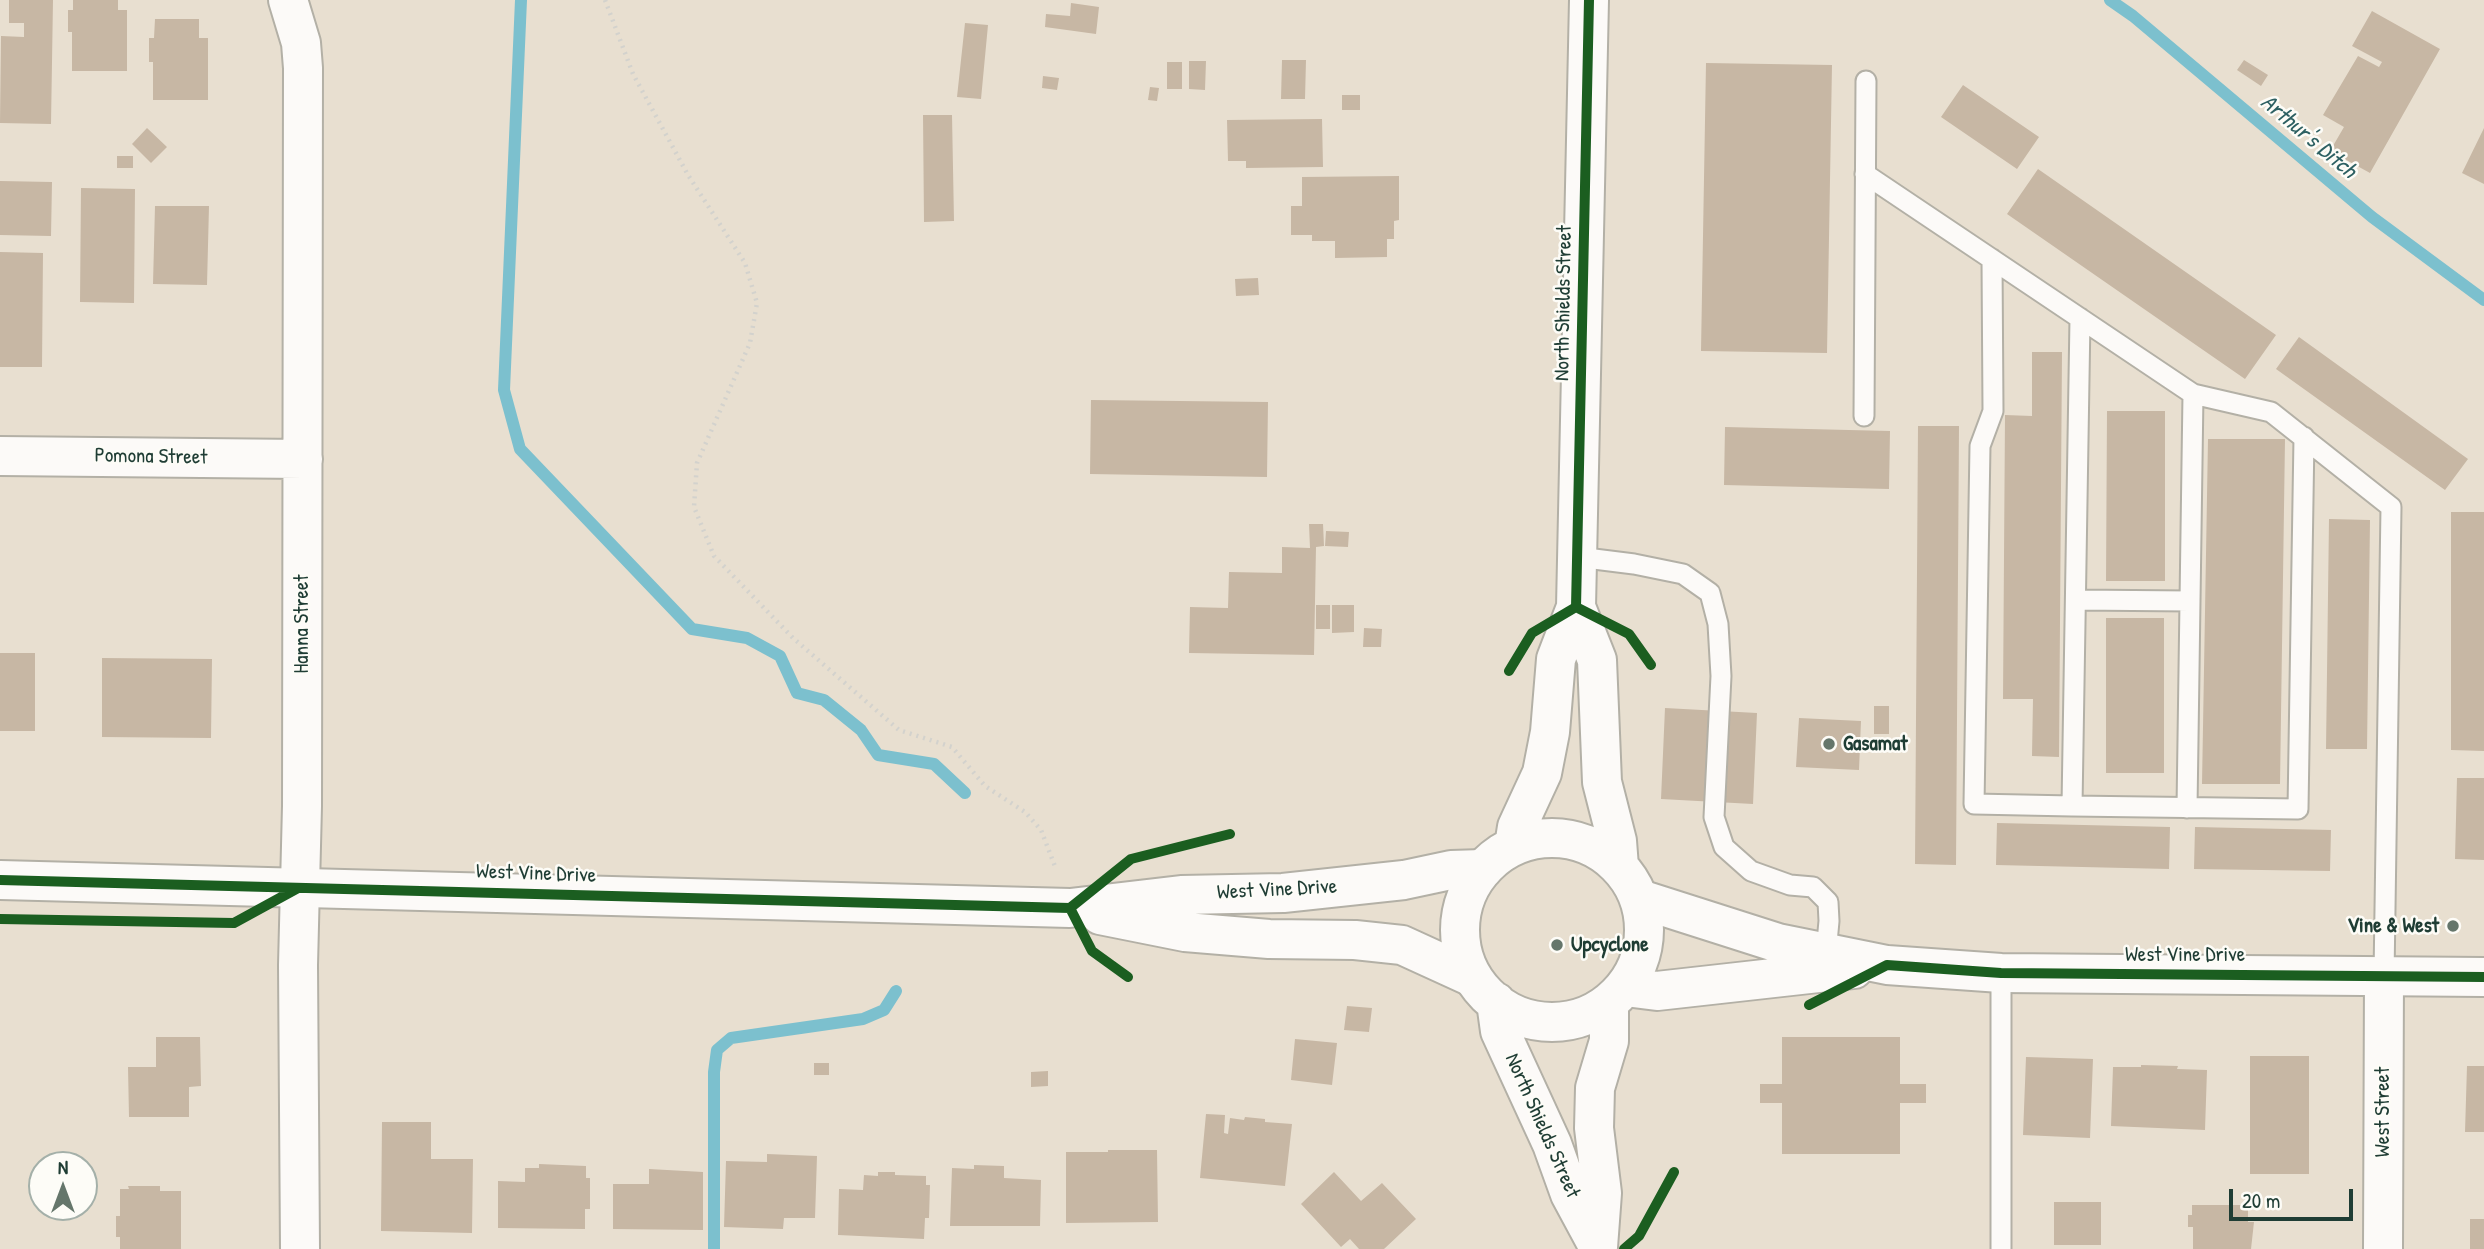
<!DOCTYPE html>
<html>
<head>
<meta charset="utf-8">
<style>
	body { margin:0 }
	#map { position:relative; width:2484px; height:1249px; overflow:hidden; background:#e8dfd0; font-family:"Patrick Hand",sans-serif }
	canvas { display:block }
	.north { position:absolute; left:28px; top:1151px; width:70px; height:70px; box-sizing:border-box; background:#fdfcf7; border:2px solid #a4b0a9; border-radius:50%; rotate:0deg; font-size:19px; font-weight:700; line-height:28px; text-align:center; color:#1f3d34 }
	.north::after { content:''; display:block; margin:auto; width:24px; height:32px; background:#65766b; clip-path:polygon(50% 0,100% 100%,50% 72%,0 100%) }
	.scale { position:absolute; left:2229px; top:1189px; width:124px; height:32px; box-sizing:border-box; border:4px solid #1f3d34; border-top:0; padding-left:9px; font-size:21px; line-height:24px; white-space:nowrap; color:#1f3d34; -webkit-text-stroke:5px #fdfcf7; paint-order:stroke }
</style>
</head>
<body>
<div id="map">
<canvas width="2484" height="1249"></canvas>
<div class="north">N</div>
<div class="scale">20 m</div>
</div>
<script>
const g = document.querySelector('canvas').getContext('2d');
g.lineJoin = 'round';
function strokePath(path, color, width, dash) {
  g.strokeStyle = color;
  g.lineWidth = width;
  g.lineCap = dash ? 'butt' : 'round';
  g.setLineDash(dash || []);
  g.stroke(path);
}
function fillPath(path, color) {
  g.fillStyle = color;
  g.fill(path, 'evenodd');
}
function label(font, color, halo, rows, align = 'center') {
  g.font = font + ' "Patrick Hand",sans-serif';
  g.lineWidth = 5;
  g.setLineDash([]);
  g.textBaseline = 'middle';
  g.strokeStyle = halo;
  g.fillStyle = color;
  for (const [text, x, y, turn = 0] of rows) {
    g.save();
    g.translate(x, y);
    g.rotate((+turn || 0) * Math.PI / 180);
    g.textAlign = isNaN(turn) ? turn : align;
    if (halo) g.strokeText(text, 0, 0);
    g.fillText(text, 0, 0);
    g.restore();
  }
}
const stream = new Path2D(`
	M521,0L504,390L520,449L692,629L747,638L780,656L797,693L824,700L861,730L878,755L934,764L965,793
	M2110,0L2133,16L2372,217L2484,300
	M714,1249V1072L717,1050L731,1038L863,1019L884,1010L896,991`);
const building = new Path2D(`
	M9,0H53L51,124L0,123L1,36L24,37V23H9Z
	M73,0H118V10H127V71H72V32H68V10H73Z
	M1071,3L1099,7L1096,34L1045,27L1046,14L1070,16Z
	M2372,11L2440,49L2370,173L2330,151L2344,127L2323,115L2358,56L2379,67L2382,62L2352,46Z
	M155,19H199V38H208V100H153V62H149V38H154Z
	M965,23L988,25L981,99L957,97Z
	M1282,60H1306L1305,99H1281Z
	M2244,60L2268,75L2261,86L2237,70Z
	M1189,61H1206L1205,90L1189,89Z
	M1167,62H1182V89H1167Z
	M1706,63L1832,65L1827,353L1701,351Z
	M1043,76L1059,78L1057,90L1042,88Z
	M1963,85L2039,137L2017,169L1941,117Z
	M1150,87L1159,88L1157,101L1148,100Z
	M1342,95H1360V110H1342Z
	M923,115H952L954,221L924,222Z
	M1322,119L1323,167L1246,168V161H1228L1227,120Z
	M147,128L167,147L151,163L132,144Z
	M2484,128V184L2462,173Z
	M117,156H133V168H117Z
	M2038,169L2276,335L2245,379L2007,214Z
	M1399,176V220L1394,221V239H1387V257L1335,258V241H1312V235H1291V206H1302V177Z
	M0,181L52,182L51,236L0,235Z
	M81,188L135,189L134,303L80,302Z
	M155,206H209L207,285L153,284Z
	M0,252L43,253L42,367H0Z
	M1258,278L1259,295L1236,296L1235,279Z
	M2299,337L2468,459L2445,490L2276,369Z
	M2032,352H2062L2059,757L2032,756L2033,699H2003L2005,415L2032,416Z
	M1091,400L1268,402L1267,477L1090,474Z
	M2107,411H2165V581H2106Z
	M1918,426H1959L1956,865L1915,864Z
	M1725,427L1890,431L1889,489L1724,485Z
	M2208,439H2285L2280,784H2202Z
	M2451,512H2484V751L2451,750Z
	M2329,519L2370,520L2367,749H2326Z
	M1309,524H1323L1324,546L1316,547L1314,655L1189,653L1190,607L1228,608L1229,572L1282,573V547L1310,548Z
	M1326,531L1349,532L1348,547L1325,546Z
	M1316,605H1330V629H1316Z
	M1332,605H1354V632L1332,633Z
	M2106,618H2164V773H2106Z
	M1364,628L1382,629L1381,647H1363Z
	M0,653H35V731H0Z
	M102,658L212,659L211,738L102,737Z
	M1874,706H1889V734H1874Z
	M1665,708L1757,713L1753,804L1661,799Z
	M1799,718L1861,721L1859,770L1796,767Z
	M2457,778H2484V860L2455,859Z
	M1997,823L2170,827L2169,869L1996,865Z
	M2195,827L2331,830L2330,871L2194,869Z
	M1347,1006L1372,1008L1369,1032L1344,1030Z
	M156,1037H200L201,1086L189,1087V1117H129L128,1067H156Z
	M1782,1037H1900V1084H1926V1103H1900V1154H1782V1103H1760V1084H1782Z
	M1295,1039L1337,1043L1332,1085L1291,1080Z
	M2250,1056H2309V1174H2250Z
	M2026,1057L2093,1059L2090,1138L2023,1135Z
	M814,1063H829V1075H814Z
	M2141,1065L2178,1066L2177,1069L2207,1070L2205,1130L2111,1126L2113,1067H2141Z
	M2467,1066H2484V1132H2465Z
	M1048,1071V1086L1031,1087V1072Z
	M1206,1114L1225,1115L1224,1133L1228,1134L1230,1118L1244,1120L1245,1117L1265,1119V1122L1292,1124L1285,1186L1200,1178Z
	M382,1122H431V1159H473L472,1233L381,1231Z
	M1108,1150H1157L1158,1222L1066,1223V1152H1108Z
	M767,1154L817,1156L815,1218H784L783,1229L724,1227L726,1161L767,1162Z
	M539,1164L586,1166V1178H590V1209H585V1229L498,1228V1181L525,1182V1168H539Z
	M974,1165L1004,1166V1178L1041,1180L1040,1226H950L952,1168L974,1169Z
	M649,1169L703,1172V1230L613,1229V1184H649Z
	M878,1172H895V1175L926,1176V1185H930L929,1218H925L924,1239L838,1235L839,1189L863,1190L864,1175L878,1176Z
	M1334,1172L1361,1201L1382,1183L1416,1219L1384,1249H1359L1350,1239L1341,1247L1301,1204Z
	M128,1186H160V1191H181V1249H120V1237H116V1216H120V1189H129Z
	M2054,1202H2101V1245H2054Z
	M2192,1205H2248V1222H2254L2251,1249H2193V1227H2188V1215H2192Z
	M2470,1219H2484V1249H2470Z`);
const path = new Path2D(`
	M605,0L633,74L688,175L745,263L757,303L750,343L697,463L694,507L714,556L793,638L899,730L952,747L985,786L1025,812L1041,830L1056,869`);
const service = new Path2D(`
	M1865,174L2193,394L2271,412L2391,507L2384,976
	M1992,259L1993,411L1980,446L1974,804L2072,806
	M2080,318L2072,806L2298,809L2304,437
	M1864,416L1866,81
	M1578,557L1634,564L1683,574L1710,593L1718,624L1721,676L1714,817L1724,847L1751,871L1790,885L1813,887L1828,902L1829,921L1826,953
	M2076,600L2190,601
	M2187,808L2193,394
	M2001,973V1249`);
const minor = new Path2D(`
	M288,0L301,43L303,68L302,806L298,965L300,1249
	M0,456L303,459
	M2383,1249L2384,976`);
const tertiary = new Path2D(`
	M0,880L1070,908L1181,895L1283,893L1404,880L1451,870L1483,869
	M1640,899L1778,943L1887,965L2001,973L2484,977
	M1100,915L1185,932L1269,939L1355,940L1402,945L1472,977
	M1625,987L1657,991L1854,969`);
const secondary = new Path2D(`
	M1576,607L1597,660L1602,782L1617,841L1619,867
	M1460 930a92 92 0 1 1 184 0a92 92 0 1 1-184 0Z
	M1514,846L1517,827L1542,773L1550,732L1556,659L1576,607L1589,0
	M1496,1002L1500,1031L1552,1144L1570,1194L1598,1246
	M1598,1247L1602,1193L1594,1128L1595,1088L1609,1041V1003`);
const cycleway = new Path2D(`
	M1576,607L1589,0
	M1576,607L1629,634L1651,665
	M1509,671L1532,633L1576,607
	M0,880L1070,908
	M1070,908L1131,859L1230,834
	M1070,908L1092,951L1128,977
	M0,919L234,923L298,888
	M1887,965L2001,973L2484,977
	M1809,1005L1887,965
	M1624,1249L1639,1236L1674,1172`);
const markers = [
	[1829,744,7,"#65766b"],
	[2453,926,7,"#65766b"],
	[1557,945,7,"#65766b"]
];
const streetNames = [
	["North Shields Street",1564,303,-89],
	["Pomona Street",151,457,1],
	["Hanna Street",302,624,-90],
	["West Vine Drive",536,874,2],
	["West Vine Drive",1277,890,-3],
	["West Vine Drive",2185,955],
	["West Street",2383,1112,-90],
	["North Shields Street",1542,1126,66]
];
const poiNames = [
	["Gasamat",1843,744],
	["Vine & West",2439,926,"right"],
	["Upcyclone",1571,945]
];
const waterNames = [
	["Arthur's Ditch",2308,137,40]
];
strokePath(stream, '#7cc0ce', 12);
fillPath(building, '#c7b7a4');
strokePath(service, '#b3b0a6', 23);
strokePath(minor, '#b3b0a6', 42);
strokePath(tertiary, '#b3b0a6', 42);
strokePath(secondary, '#b3b0a6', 42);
strokePath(path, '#d3d2cd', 4.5, [2, 5]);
strokePath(service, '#fcfaf8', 19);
strokePath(minor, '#fcfaf8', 38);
strokePath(tertiary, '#fcfaf8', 38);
strokePath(secondary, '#fcfaf8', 38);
strokePath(cycleway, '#1b5e20', 10);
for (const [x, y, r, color] of markers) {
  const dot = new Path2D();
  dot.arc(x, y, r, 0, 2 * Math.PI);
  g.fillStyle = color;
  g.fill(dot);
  strokePath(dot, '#fdfcf7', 2.5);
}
label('21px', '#1f3d34', '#fdfcf7', streetNames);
label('bold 21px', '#1f3d34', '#fdfcf7', poiNames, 'left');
label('italic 23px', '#2d6062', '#fdfcf7', waterNames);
</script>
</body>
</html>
